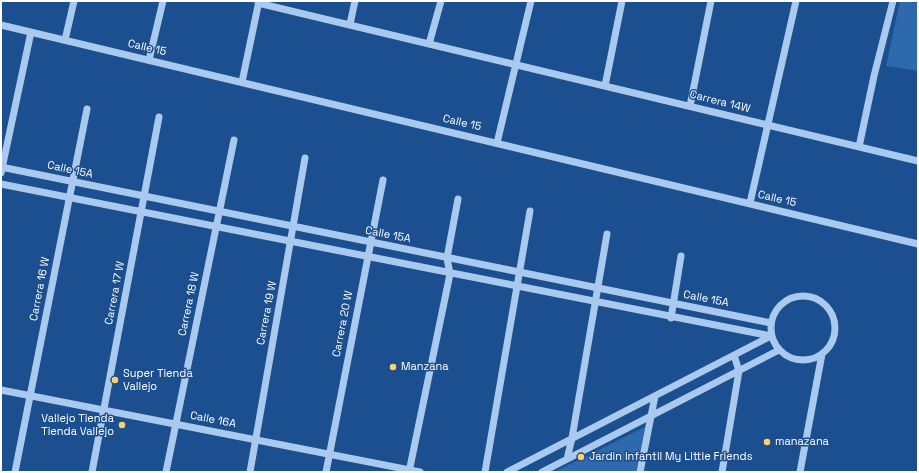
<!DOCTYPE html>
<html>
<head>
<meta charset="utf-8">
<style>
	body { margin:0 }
	#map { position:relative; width:919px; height:473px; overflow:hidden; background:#1b4f8f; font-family:"Space Grotesk",sans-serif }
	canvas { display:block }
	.frame { position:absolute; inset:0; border:2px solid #fff; pointer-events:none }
</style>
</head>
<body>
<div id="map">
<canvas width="919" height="473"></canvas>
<div class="frame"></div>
</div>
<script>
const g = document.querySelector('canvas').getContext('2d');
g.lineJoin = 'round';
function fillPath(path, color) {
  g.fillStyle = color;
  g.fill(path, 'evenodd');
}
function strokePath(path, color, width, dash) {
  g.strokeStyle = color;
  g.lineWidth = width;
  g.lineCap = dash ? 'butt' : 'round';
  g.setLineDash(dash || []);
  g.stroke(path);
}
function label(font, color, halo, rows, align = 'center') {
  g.font = font + ' "Space Grotesk",sans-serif';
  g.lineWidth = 3;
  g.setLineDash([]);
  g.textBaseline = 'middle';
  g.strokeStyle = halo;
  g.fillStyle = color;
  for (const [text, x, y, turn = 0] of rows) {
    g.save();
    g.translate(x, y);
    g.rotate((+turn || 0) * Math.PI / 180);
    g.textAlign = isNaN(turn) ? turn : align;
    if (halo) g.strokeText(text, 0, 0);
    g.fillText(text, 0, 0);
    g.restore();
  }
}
const green = new Path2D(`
	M900,1L918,3V71L886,66Z
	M645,427L636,472H554Z`);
const minor = new Path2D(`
	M258,3L918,161
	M350,24L355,1
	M1,25L918,244
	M65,40L74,1
	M429,44L441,1
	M149,60L163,1
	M242,82L259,1
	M605,86L622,1
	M690,106L711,1
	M497,143L531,1
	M859,147L874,76L893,1
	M1,167L771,323
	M1,173L31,32
	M1,184L771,336
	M750,203L796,1
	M771 328a32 32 0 1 1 64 0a32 32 0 1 1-64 0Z
	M671,318L681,256
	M1,390L420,472
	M567,459L572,438L607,234
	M15,472L87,109
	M92,472L159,117
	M166,472L234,140
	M250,472L305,158
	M326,472L383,180
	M409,472L450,274L447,258L458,199
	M485,472L530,211
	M507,472L771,336
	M542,472L779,350
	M640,472L655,396
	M722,472L739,371L734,355
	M800,472L822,354`);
const markers = [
	[393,367,4,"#ffd166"],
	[115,380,4,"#ffd166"],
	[122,425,4,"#ffd166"],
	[767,442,4,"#ffd166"],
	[581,457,4,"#ffd166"]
];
const streetNames = [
	["Calle 15",147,48,13],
	["Carrera 14W",720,102,14],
	["Calle 15",462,123,13],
	["Calle 15A",70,170,12],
	["Calle 15",777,199,13],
	["Calle 15A",388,235,11],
	["Carrera 16 W",40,289,-79],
	["Carrera 17 W",115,293,-79],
	["Calle 15A",706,299,11],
	["Carrera 18 W",189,304,-78],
	["Carrera 19 W",267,313,-79],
	["Carrera 20 W",343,324,-79],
	["Calle 16A",213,420,11]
];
const poiNames = [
	["Manzana",401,367],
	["Super Tienda",123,374],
	["Vallejo",123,387],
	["Vallejo Tienda",114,419,"right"],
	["Tienda Vallejo",114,432,"right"],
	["manazana",775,442],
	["Jardin Infantil My Little Friends",589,457]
];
fillPath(green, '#2e69ad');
strokePath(minor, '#a9c9ee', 7);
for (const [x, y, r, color] of markers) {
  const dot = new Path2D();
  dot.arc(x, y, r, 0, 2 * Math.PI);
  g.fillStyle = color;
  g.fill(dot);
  strokePath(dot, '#1b4f8f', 1.5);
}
label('11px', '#fff', '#1b4f8f', streetNames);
label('11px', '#fff', '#1b4f8f', poiNames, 'left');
</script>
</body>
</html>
